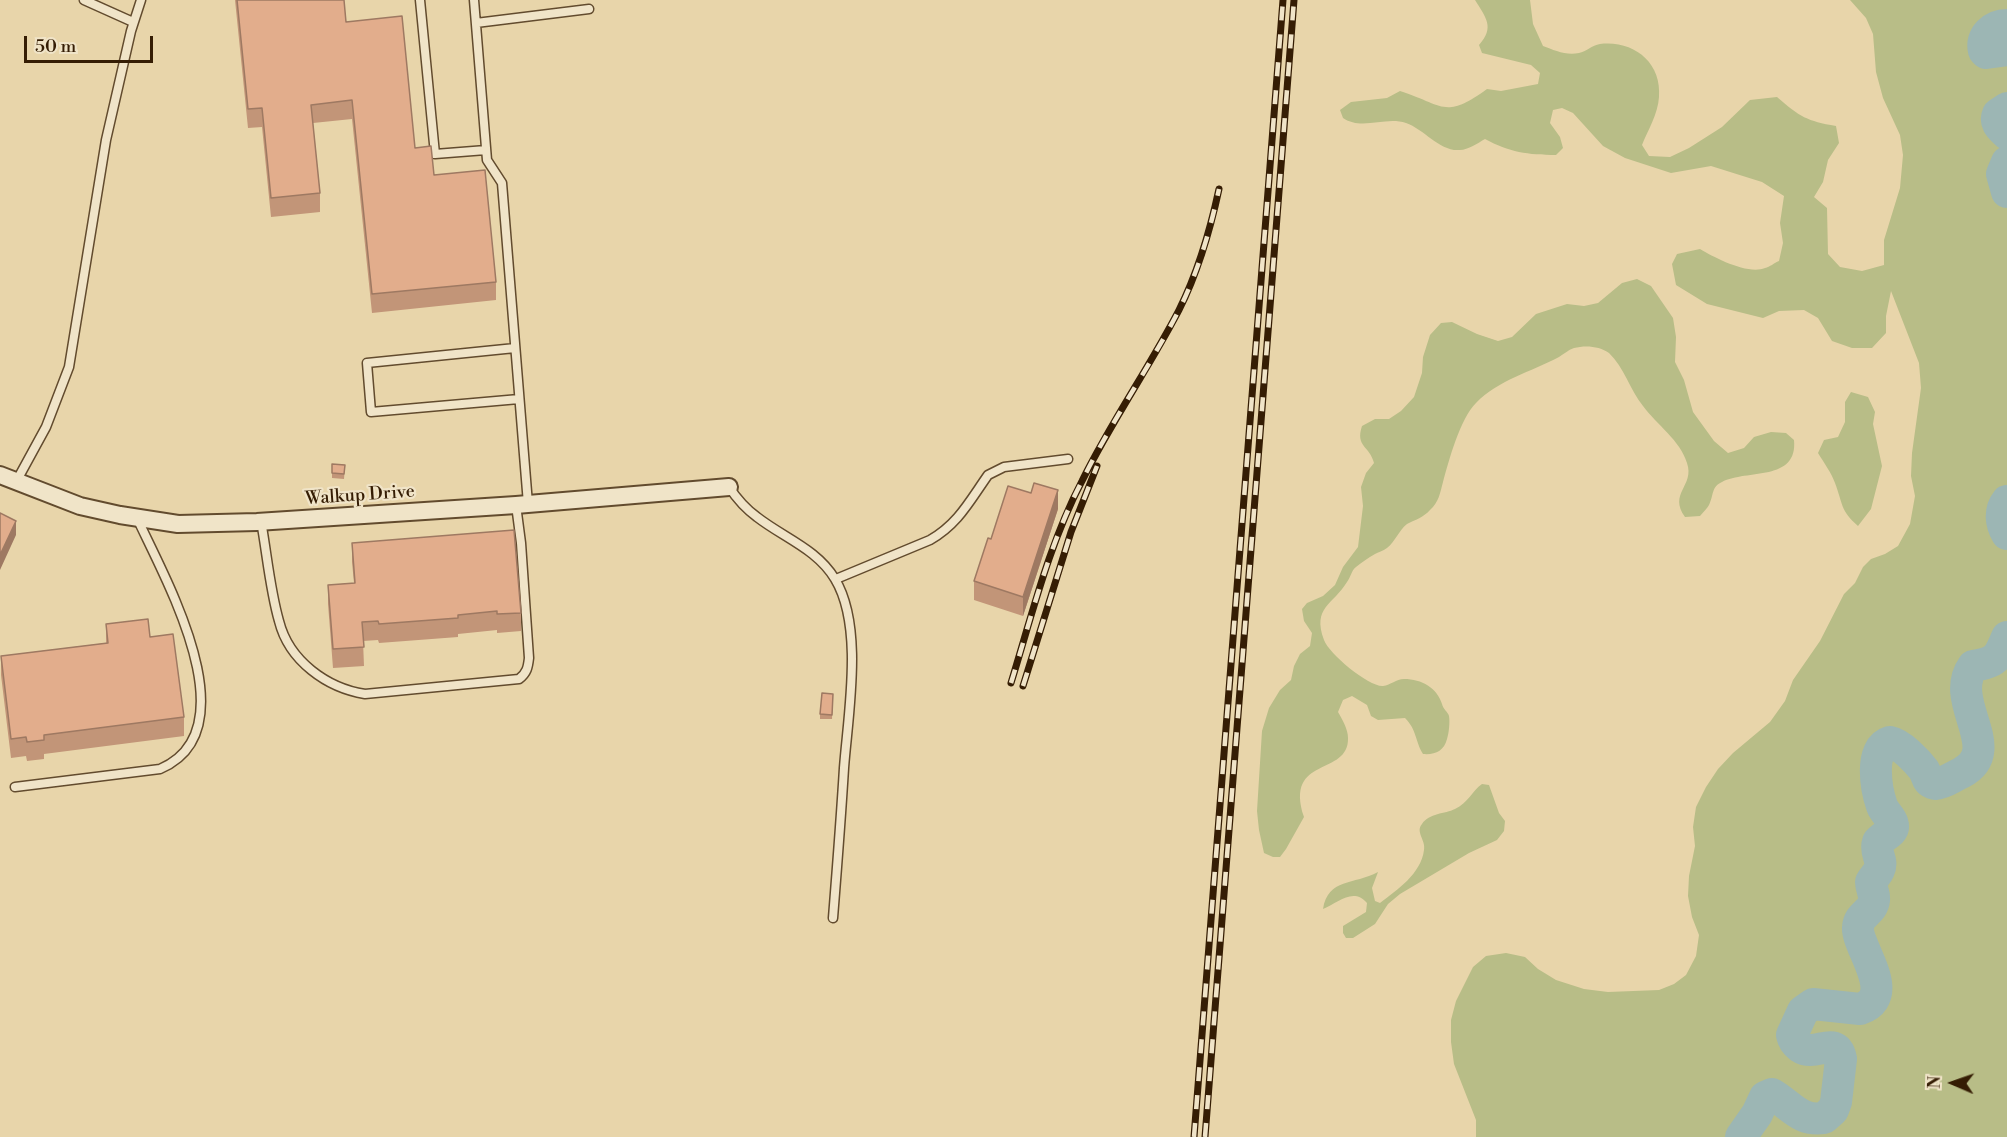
<!DOCTYPE html>
<html>
<head>
<meta charset="utf-8">
<style>
	body { margin:0 }
	#map { position:relative; width:2007px; height:1137px; overflow:hidden; background:#e8d5aa; font-family:"Libre Bodoni",serif }
	canvas { display:block }
	.north { position:absolute; left:1923px; top:1053px; width:60px; height:60px; -webkit-text-stroke:4px #f0e4c8; paint-order:stroke; rotate:272deg; font-size:16px; font-weight:700; line-height:24px; text-align:center; color:#351d04 }
	.north::after { content:''; display:block; margin:auto; width:21px; height:27px; background:#351d04; clip-path:polygon(50% 0,100% 100%,50% 72%,0 100%) }
	.scale { position:absolute; left:24px; top:36px; width:129px; height:27px; box-sizing:border-box; border:3px solid #351d04; border-top:0; padding-left:8px; font-size:18px; line-height:21px; white-space:nowrap; color:#351d04; -webkit-text-stroke:4px #f0e4c8; paint-order:stroke }
</style>
</head>
<body>
<div id="map">
<canvas width="2007" height="1137"></canvas>
<div class="north">N</div>
<div class="scale">50 m</div>
</div>
<script>
const g = document.querySelector('canvas').getContext('2d');
g.lineJoin = 'round';
function fillPath(path, color) {
  g.fillStyle = color;
  g.fill(path, 'evenodd');
}
function strokePath(path, color, width, dash) {
  g.strokeStyle = color;
  g.lineWidth = width;
  g.lineCap = dash ? 'butt' : 'round';
  g.setLineDash(dash || []);
  g.stroke(path);
}
function label(font, color, halo, rows, align = 'center') {
  g.font = font + ' "Libre Bodoni",serif';
  g.lineWidth = 4.5;
  g.setLineDash([]);
  g.textBaseline = 'middle';
  g.strokeStyle = halo;
  g.fillStyle = color;
  for (const [text, x, y, turn = 0] of rows) {
    g.save();
    g.translate(x, y);
    g.rotate((+turn || 0) * Math.PI / 180);
    g.textAlign = isNaN(turn) ? turn : align;
    if (halo) g.strokeText(text, 0, 0);
    g.fillText(text, 0, 0);
    g.restore();
  }
}
const green = new Path2D(`
	M1475,0H1530L1533,24L1543,46C1554,50 1566,56 1579,53C1586,52 1592,45 1600,44C1633,40 1662,62 1659,97C1658,114 1648,130 1642,145L1649,156L1670,157L1689,148L1722,127L1750,100L1777,97C1800,117 1807,121 1836,126L1839,143L1828,160L1823,182L1814,197L1827,208L1828,254L1840,267L1862,271L1884,265V240L1900,188L1903,155L1900,135L1883,98L1876,72L1873,34L1866,18L1850,0H2007V1137H1476V1120L1454,1064L1451,1042V1020L1456,1001L1473,967L1486,956L1506,953L1525,957L1538,969L1556,980L1584,989L1608,992L1659,990L1674,984L1686,975L1696,956L1699,935L1692,917L1688,896L1689,876L1695,846L1693,827L1696,807L1706,787L1718,769L1733,753L1770,722L1785,701L1793,680L1820,641L1844,594L1855,583L1863,567L1871,559L1885,554L1898,546L1910,524L1915,496L1911,476L1912,453L1921,388L1919,363L1891,291L1886,316V333L1872,348H1852L1832,341L1818,318L1804,310L1779,311L1763,318L1707,304L1676,285L1672,264L1677,254L1700,249C1715,258 1748,275 1765,268C1770,267 1774,263 1779,261L1783,243L1780,223L1784,196L1762,182L1711,166L1671,173L1625,158L1603,146L1573,113L1562,108L1553,110L1550,123L1560,137L1563,148L1556,155C1528,155 1509,152 1485,139C1478,143 1468,150 1460,150C1440,152 1424,129 1406,123C1385,116 1362,131 1343,118L1340,110L1351,102L1387,98L1400,91C1444,105 1444,120 1487,89L1501,91L1538,84L1540,73L1531,65L1482,53L1479,45C1495,27 1486,18 1475,0Z
	M1637,279L1651,286L1673,318L1676,337L1675,362L1684,380L1693,412L1714,441L1728,453L1744,448L1754,437L1771,432L1786,433L1794,440C1798,482 1747,469 1722,482C1711,487 1714,495 1709,505C1707,509 1703,512 1700,516L1685,517C1668,493 1695,486 1687,463C1680,440 1657,425 1643,406C1630,390 1624,367 1609,353C1600,346 1585,345 1574,348C1568,350 1564,354 1559,357C1531,372 1498,380 1476,403C1460,419 1449,460 1443,482C1440,493 1439,502 1430,510C1424,517 1415,520 1407,524C1399,530 1395,542 1387,548C1383,551 1378,552 1375,554C1368,558 1362,562 1356,567C1351,571 1351,577 1347,582C1333,605 1312,607 1324,640C1329,654 1369,687 1383,686C1391,685 1396,679 1404,679C1422,679 1437,688 1442,704C1443,709 1448,712 1449,716C1450,722 1449,733 1447,739C1444,751 1435,755 1423,754C1415,741 1417,730 1405,718L1378,720L1371,716L1367,705L1352,696L1343,700L1338,712C1342,719 1348,729 1348,738C1349,777 1284,755 1304,817L1286,849L1280,857H1273L1264,853L1259,830L1257,811L1262,731L1269,708L1280,690L1291,680L1294,666L1300,654L1310,646L1312,633L1304,621L1302,609L1307,603L1323,596L1335,585L1343,567L1358,547L1363,506L1361,487L1366,473L1374,463C1370,446 1355,447 1362,426L1375,419H1389L1401,411L1414,397L1422,373L1423,357L1430,335L1441,323L1452,322L1477,334L1498,341L1512,337L1536,314L1567,304L1584,306L1598,303L1622,283Z
	M1851,392L1868,397L1875,412L1873,424L1882,466L1871,509L1858,526C1840,510 1843,504 1835,483C1831,472 1824,463 1818,453L1824,440L1838,437L1845,422V402Z
	M1482,784L1489,785L1499,813L1505,821L1504,831L1497,840L1469,853L1400,894L1388,904L1375,924L1353,938H1346L1343,933V926L1366,912L1367,903C1353,887 1338,903 1323,909C1328,878 1354,885 1378,872L1372,888L1375,901L1380,903C1397,890 1421,874 1424,850C1426,840 1415,832 1422,824C1429,813 1445,814 1455,809C1468,803 1472,791 1482,784Z`);
const river = new Path2D(`
	M2007,25C1993,25 1980,36 1984,51L1986,53L2007,50
	M2007,108L1998,114C1994,123 2001,128 2007,134
	M2007,162L2002,174L2007,192
	M2007,501C1999,511 2001,524 2007,534
	M1741,1137L1757,1114L1765,1097L1772,1094C1791,1105 1800,1122 1824,1118L1833,1110L1836,1102L1841,1059C1836,1034 1816,1058 1800,1047C1795,1043 1793,1040 1792,1035L1803,1011L1813,1004L1860,1009C1899,996 1856,947 1858,927C1859,914 1873,912 1874,900C1875,894 1871,889 1871,882C1873,878 1877,875 1879,870C1884,860 1874,853 1878,842C1882,836 1894,833 1893,826C1893,819 1884,812 1882,806C1876,789 1869,748 1890,742C1901,744 1917,761 1924,770C1928,777 1926,782 1935,784C1945,783 1952,777 1961,773C2006,750 1947,702 1973,666C1996,662 1998,659 2007,637`);
const service = new Path2D(`
	M84,0L133,22
	M420,0L435,154L486,150
	M474,0L487,160L502,183L528,504
	M476,23L589,9
	M515,348L367,363L371,412L519,399
	M16,482L46,427L69,367L106,140L131,31L141,0
	M729,487C737,499 746,509 757,517C784,538 817,549 835,579C864,627 848,714 844,768C841,818 837,868 833,918
	M261,521C267,554 270,590 279,621C289,661 327,688 365,694L519,679C527,673 528,667 529,658L521,543L516,505
	M836,579L930,540C958,524 969,502 988,475L1004,467L1068,459
	M15,787L160,769C252,730 164,577 137,518`);
const minor = new Path2D(`
	M0,475L80,506L120,515L178,524L257,522L516,505L729,487`);
const rail = new Path2D(`
	M1011,683C1032,615 1049,544 1082,481C1111,422 1149,368 1179,310C1198,272 1210,231 1219,189
	M1023,686L1071,532L1097,466
	M1194,1137L1283,0
	M1205,1137L1294,0`);
const wall = new Path2D(`
	M235,0H344L346,22L415,148L434,175L496,282V300L372,313L352,119L313,123L320,193V212L271,217L262,127L248,128Z
	M332,464L345,465L344,479L332,478Z
	M1058,509L1023,616L974,600V581L991,539Z
	M352,543L521,613V631L497,633V630L458,634V637L379,643L378,640L363,641L364,666L333,668L328,604V585L354,583L352,562Z
	M106,624L150,637L184,717V736L44,754V759L27,761L26,756L11,758L1,675V656L106,643Z
	M833,694L832,719H820V714Z`);
const shadedWall = new Path2D(`
	M1058,490V509L1023,616V597Z
	M16,521V535L0,570V555Z`);
const building = new Path2D(`
	M237,0H344L346,22L402,16L415,148L431,146L434,175L485,170L496,282L372,294L352,100L311,105L320,193L271,198L262,108L248,109Z
	M332,464L345,465L344,474L332,473Z
	M1034,483L1058,490L1023,597L974,581L988,538L991,539L1008,486L1031,493Z
	M0,513L16,521L0,555Z
	M514,530L521,613L497,614V611L458,615V618L379,624L378,621L362,622L364,647L333,649L328,585L355,583L352,543Z
	M148,619L150,637L173,634L184,717L44,735V740L27,742L26,737L11,739L1,656L108,643L106,624Z
	M822,693L833,694L832,715L820,714Z`);
const streetNames = [
	["Walkup Drive",360,496,-4]
];
fillPath(green, '#b8bd87');
strokePath(river, '#9cb6b4', 32);
strokePath(service, '#624b2e', 11);
strokePath(minor, '#624b2e', 20);
strokePath(service, '#f0e4c8', 8);
strokePath(minor, '#f0e4c8', 16);
strokePath(rail, '#351d04', 7);
strokePath(rail, '#f0e4c8', 4.5, [14]);
fillPath(wall, '#c29578');
fillPath(shadedWall, '#9e7962');
fillPath(building, '#e2ad8c');
strokePath(building, '#9e7962', 1.5);
label('18px', '#351d04', '#f0e4c8', streetNames);
</script>
</body>
</html>
